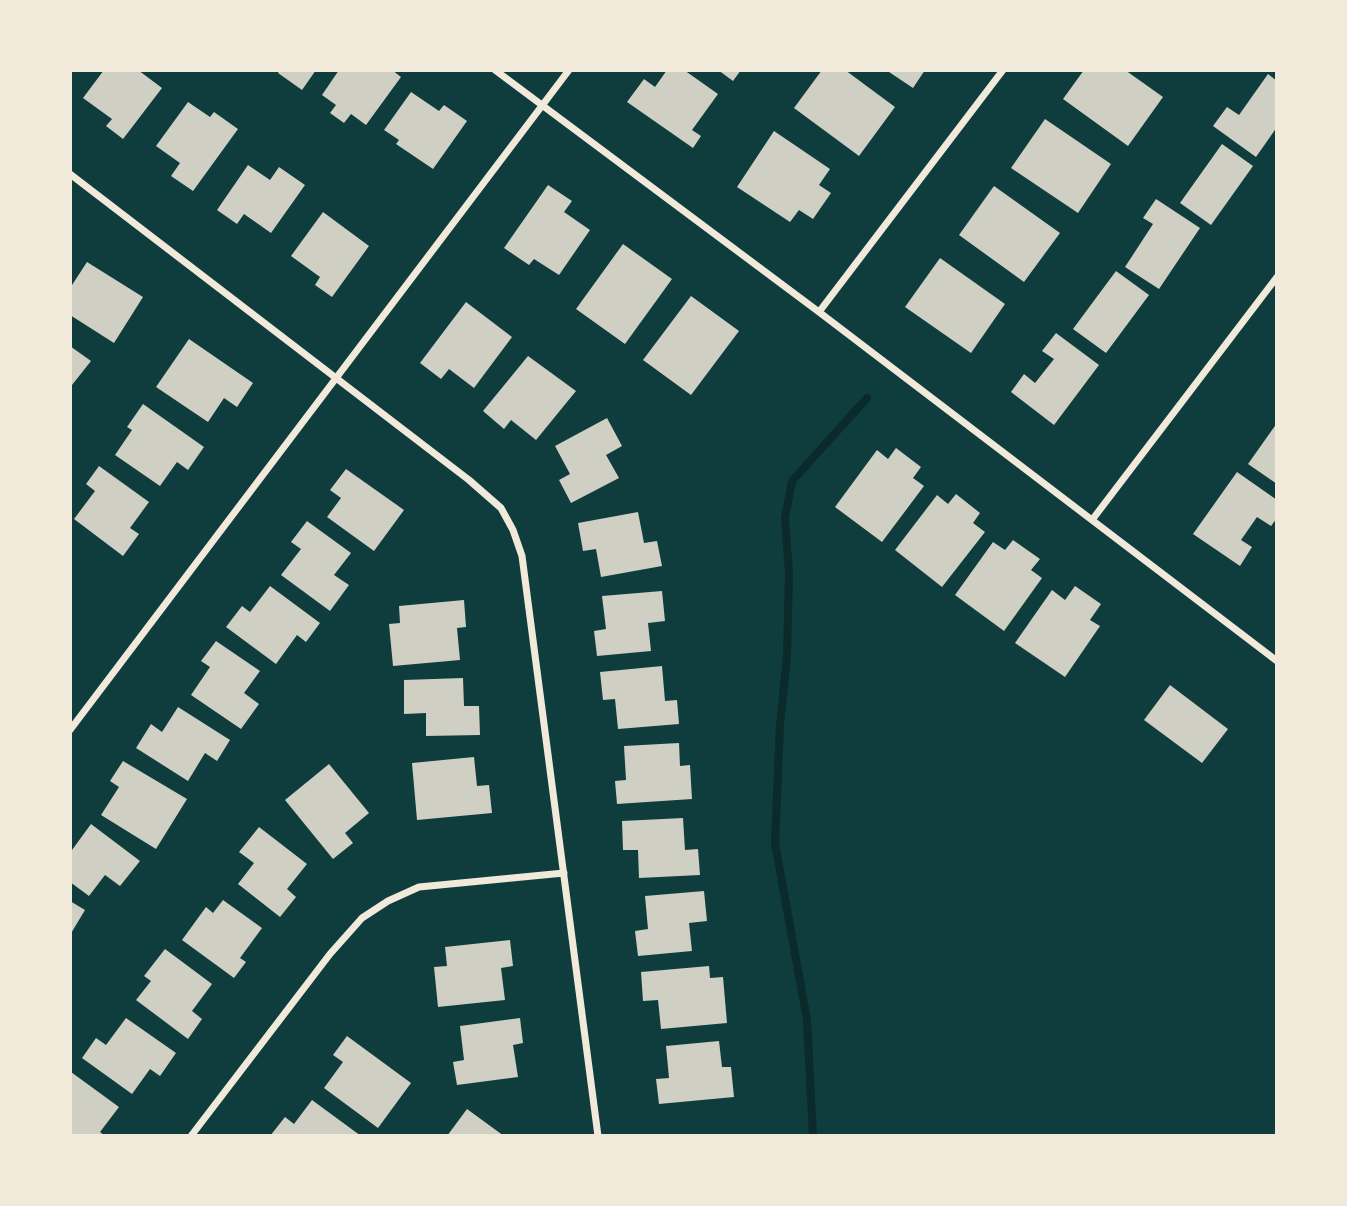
<!DOCTYPE html>
<html>
<head>
<meta charset="utf-8">
<style>
	body { margin:0 }
	#map { position:relative; width:1347px; height:1206px; overflow:hidden; background:#0f3d3e; font-family:"Sofia Sans Condensed",sans-serif }
	canvas { display:block }
	.frame { position:absolute; inset:0; border:72px solid #f1e9da; pointer-events:none }
</style>
</head>
<body>
<div id="map">
<canvas width="1347" height="1206"></canvas>
<div class="frame"></div>
</div>
<script>
const g = document.querySelector('canvas').getContext('2d');
g.lineJoin = 'round';
function strokePath(path, color, width, dash) {
  g.strokeStyle = color;
  g.lineWidth = width;
  g.lineCap = dash ? 'butt' : 'round';
  g.setLineDash(dash || []);
  g.stroke(path);
}
function fillPath(path, color) {
  g.fillStyle = color;
  g.fill(path, 'evenodd');
}
const stream = new Path2D(`
	M813,1136L807,1020L775,843L780,725L787,656L789,573L785,518L792,481L867,398`);
const building = new Path2D(`
	M104,70H138L162,88L123,139L106,126L112,119L83,98Z
	M280,70H316L302,90L278,73Z
	M339,70H392L401,77L366,125L351,114L344,123L330,113L336,105L322,95Z
	M667,70H684L718,94L692,130L701,136L693,148L627,102L644,79L655,87Z
	M718,70H741L733,81Z
	M822,70H845L895,107L859,156L794,108Z
	M886,70H925L913,88Z
	M1084,70H1125L1163,97L1128,146L1063,99Z
	M1268,74L1277,81V127L1256,157L1213,126L1227,107L1239,115Z
	M411,92L439,111L444,105L467,121L433,169L396,144L399,140L384,130Z
	M188,102L210,117L214,112L238,129L193,191L171,176L180,163L156,146Z
	M1045,119L1111,164L1078,213L1011,168Z
	M774,131L830,169L819,185L831,193L813,219L799,210L790,222L737,187Z
	M1222,144L1253,166L1211,225L1180,203Z
	M248,165L270,180L279,167L305,185L271,233L244,214L237,224L217,210Z
	M548,185L572,201L564,212L590,230L559,275L534,259L529,265L504,248Z
	M994,186L1060,233L1024,282L959,235Z
	M1156,199L1200,228L1159,289L1125,267L1153,224L1143,218Z
	M323,212L369,246L332,297L315,285L320,277L291,256Z
	M623,244L672,279L625,344L576,309Z
	M940,258L1005,304L971,353L905,307Z
	M87,262L143,297L114,343L70,315V284L72,285Z
	M1116,271L1149,295L1106,353L1073,329Z
	M691,296L739,331L691,395L643,360Z
	M466,302L512,337L474,388L449,369L441,379L420,363Z
	M1056,333L1099,365L1054,425L1011,392L1024,374L1035,383L1054,359L1042,351Z
	M189,339L253,383L237,407L224,398L208,422L156,387Z
	M70,346L91,361L72,385L70,384Z
	M528,356L576,391L536,440L511,420L504,429L483,411Z
	M143,404L204,447L188,470L177,462L160,486L115,455L132,430L127,427Z
	M607,418L622,446L606,455L619,478L571,503L559,480L570,474L555,446Z
	M1277,423V484L1248,464Z
	M896,448L921,467L913,478L924,486L882,542L835,507L877,450L888,459Z
	M99,466L149,502L130,528L139,534L123,556L74,519L95,491L86,484Z
	M346,469L404,510L374,551L327,517L341,498L330,490Z
	M1237,472L1277,500V518L1271,526L1257,517L1241,540L1252,547L1240,566L1193,534Z
	M956,494L980,513L973,523L985,532L942,587L895,550L937,495L948,504Z
	M638,512L644,543L657,541L662,566L601,577L596,549L583,551L578,523Z
	M307,521L351,553L334,575L349,585L330,611L281,575L301,549L291,542Z
	M1013,540L1040,559L1031,570L1042,578L1004,631L955,595L993,542L1005,550Z
	M270,586L320,623L306,642L297,635L276,664L226,627L242,606L250,612Z
	M1075,586L1101,604L1090,620L1100,626L1065,677L1015,643L1052,590L1065,600Z
	M662,591L665,621L648,623L651,651L597,656L594,631L606,629L602,596Z
	M464,600L466,627L457,628L460,660L393,666L389,624L400,623L399,606Z
	M216,641L260,671L244,693L259,704L241,729L191,695L210,667L201,661Z
	M662,666L665,701L677,700L679,724L618,729L615,699L603,700L600,672Z
	M463,678L464,706H479L480,735L426,736V713L404,714V680Z
	M1170,685L1228,729L1202,763L1144,720Z
	M178,707L230,740L217,761L205,753L188,781L136,748L151,724L162,732Z
	M679,743L680,766L690,765L692,799L617,804L615,781L626,780L624,746Z
	M474,757L477,786L489,785L492,813L417,820L412,763Z
	M123,761L187,799L156,849L101,815L119,787L110,781Z
	M329,764L369,813L345,833L353,843L333,859L285,800Z
	M683,818L685,850L698,849L700,875L639,878L638,850H623L622,821Z
	M91,824L140,861L120,886L105,875L89,896L70,882V848L72,850Z
	M259,827L307,864L287,889L296,897L280,917L238,884L254,863L239,852Z
	M704,891L707,921L689,923L692,951L638,956L635,931L648,929L645,896Z
	M223,900L262,928L240,958L246,962L234,978L182,940L206,907L213,913Z
	M70,901L85,910L70,935Z
	M510,940L513,966L501,968L505,1000L438,1007L434,967L447,966L445,947Z
	M165,949L212,984L192,1011L202,1019L188,1039L136,1000L151,981L144,976Z
	M709,966L710,978L723,977L727,1023L661,1029L658,1000L643,1001L641,972Z
	M126,1018L176,1053L160,1076L150,1069L132,1094L82,1058L96,1038L106,1045Z
	M520,1018L523,1043L513,1045L518,1077L457,1085L453,1062L464,1060L460,1026Z
	M347,1036L411,1083L378,1128L324,1088L343,1062L333,1055Z
	M719,1041L722,1067H731L734,1097L659,1104L656,1079L669,1078L666,1046Z
	M71,1072L119,1107L100,1132L105,1136H70Z
	M312,1100L361,1136H270L285,1117L294,1124Z
	M467,1109L504,1136H447Z`);
const minor = new Path2D(`
	M495,70L819,312L1277,661
	M70,174L469,480L501,508L513,530L522,556L598,1136
	M819,312L1003,70
	M1092,520L1277,277
	M70,730L569,70
	M191,1136L330,954L362,918L388,901L419,887L564,873`);
strokePath(stream, '#0a2a2b', 8);
fillPath(building, '#cfcfc3');
strokePath(minor, '#f1e9da', 7);
</script>
</body>
</html>
